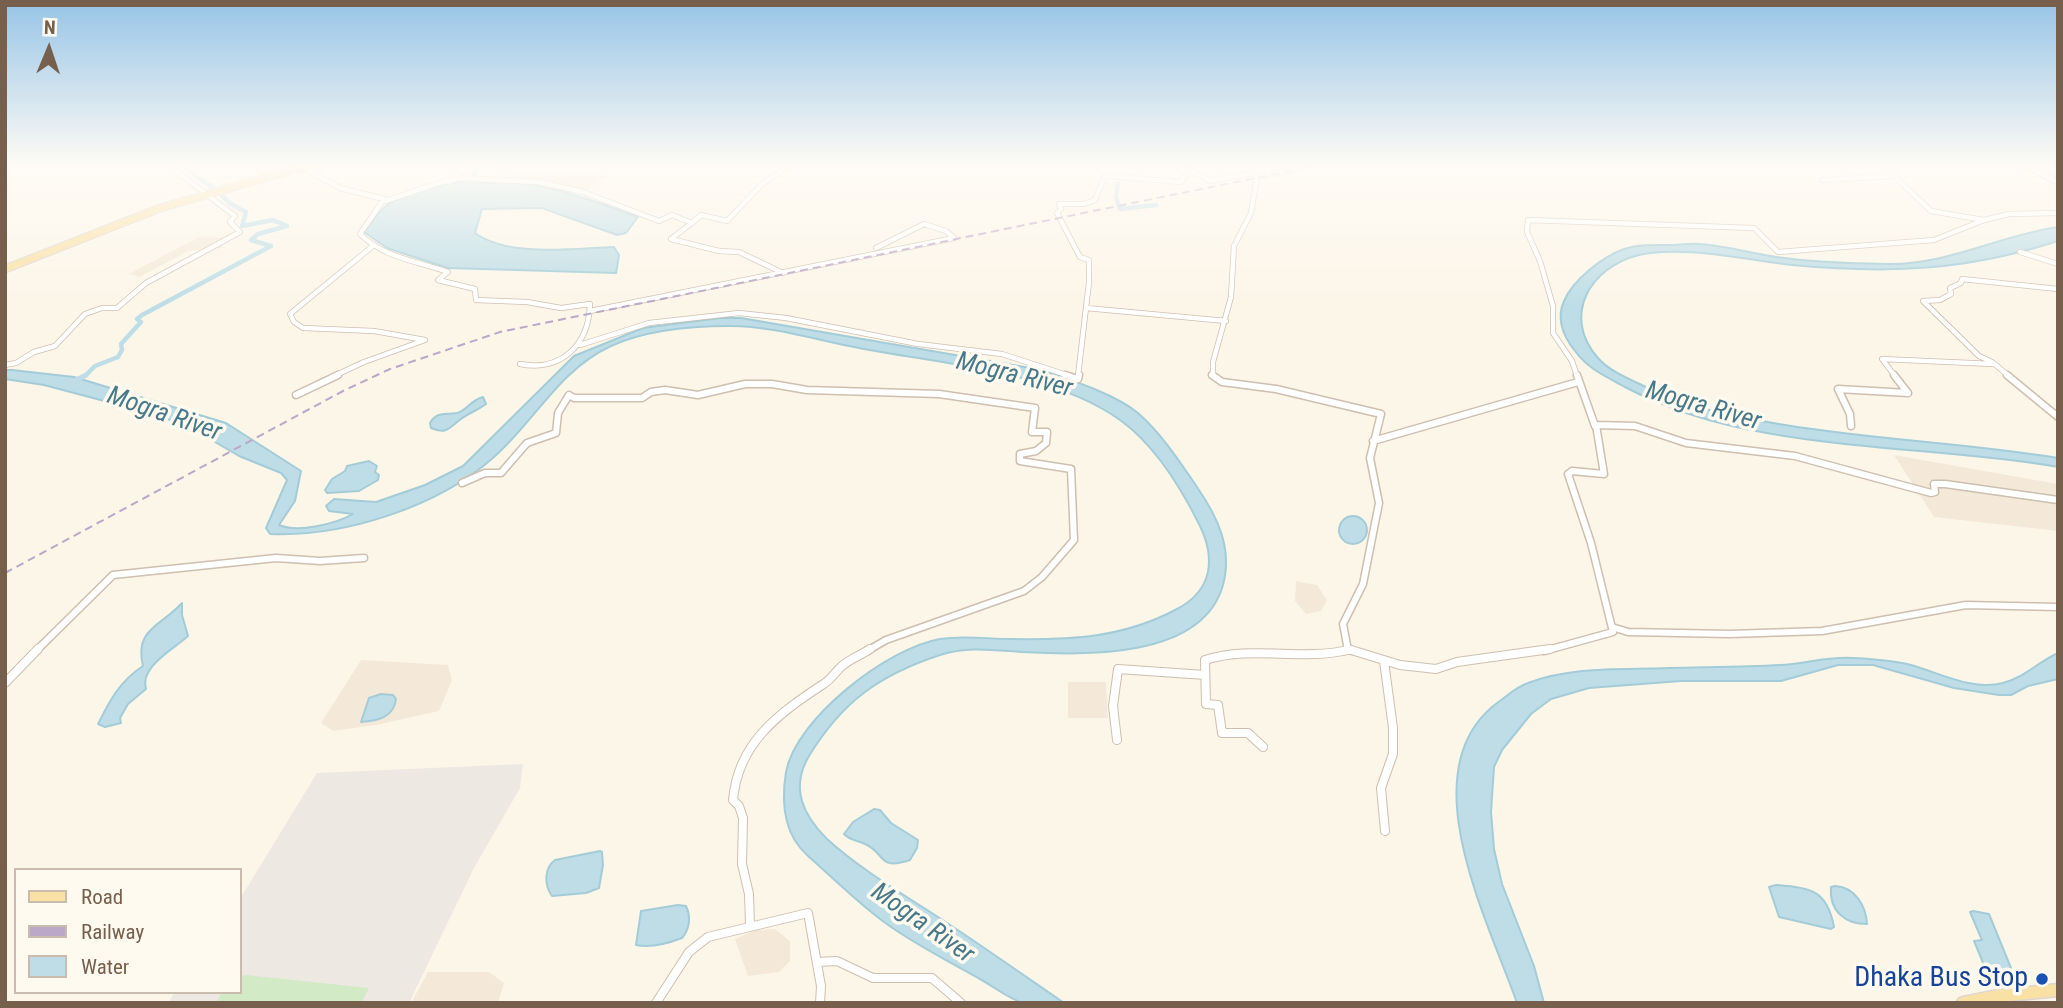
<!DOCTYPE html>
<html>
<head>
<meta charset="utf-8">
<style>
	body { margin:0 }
	#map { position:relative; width:2063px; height:1008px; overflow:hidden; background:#fcf6e9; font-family:"Roboto Condensed",sans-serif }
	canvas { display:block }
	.frame { position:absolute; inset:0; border:7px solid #775f4d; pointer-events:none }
	.legend { position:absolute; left:14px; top:868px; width:228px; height:126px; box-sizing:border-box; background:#fffaf0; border:2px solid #c9bcaf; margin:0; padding:9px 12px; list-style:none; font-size:21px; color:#775f4d }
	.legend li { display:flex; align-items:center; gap:14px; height:35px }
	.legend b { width:35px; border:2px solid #c9bcaf }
	.north { position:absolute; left:14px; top:14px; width:70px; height:70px; -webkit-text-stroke:5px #fffaf0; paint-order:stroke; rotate:2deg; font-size:19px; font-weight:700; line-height:28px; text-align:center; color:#775f4d }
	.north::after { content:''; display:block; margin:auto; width:24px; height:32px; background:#775f4d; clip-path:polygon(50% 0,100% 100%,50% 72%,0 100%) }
</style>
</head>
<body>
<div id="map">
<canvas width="2063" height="1008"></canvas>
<div class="frame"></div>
<ul class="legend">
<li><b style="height:9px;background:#f9e0a4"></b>Road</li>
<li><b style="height:9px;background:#bba7c7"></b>Railway</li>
<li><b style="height:19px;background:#bedde6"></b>Water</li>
</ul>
<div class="north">N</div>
</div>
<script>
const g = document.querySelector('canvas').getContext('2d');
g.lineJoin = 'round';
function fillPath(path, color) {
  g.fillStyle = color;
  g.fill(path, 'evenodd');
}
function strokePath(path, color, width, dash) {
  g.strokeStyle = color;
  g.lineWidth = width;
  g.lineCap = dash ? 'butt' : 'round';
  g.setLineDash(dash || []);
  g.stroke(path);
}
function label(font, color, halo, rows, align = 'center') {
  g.font = font + ' "Roboto Condensed",sans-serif';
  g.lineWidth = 7;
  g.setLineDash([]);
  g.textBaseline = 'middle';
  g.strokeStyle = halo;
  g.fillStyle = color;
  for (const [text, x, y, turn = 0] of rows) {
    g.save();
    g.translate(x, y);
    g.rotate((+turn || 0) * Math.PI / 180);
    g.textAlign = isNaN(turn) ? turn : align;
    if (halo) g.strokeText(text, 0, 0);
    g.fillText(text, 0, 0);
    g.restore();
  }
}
const residential = new Path2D(`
	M594,173L607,176L585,191L544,181L497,175Z
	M199,237L230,238L220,248L188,251L140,277L129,274Z
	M1894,455L2058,484V531L1934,517Z
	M1296,581L1317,585L1327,600L1321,611L1306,614L1295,601Z
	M361,660L448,665L452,680L439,711L376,725L333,731L321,723Z
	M1068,682H1106L1108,718H1068Z
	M775,929L790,941V961L779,972L748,976L735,939L757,930Z
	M428,972H489L504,983L498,1003H411Z`);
const industrial = new Path2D(`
	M523,764L520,788L474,868L409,1003H168L175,992H240V899L317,773Z`);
const green = new Path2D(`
	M246,975L369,988L361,1003H216L222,992H240V976Z`);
const water = new Path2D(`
	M481,179L483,183C540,179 586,198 638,217L626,233L617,235L542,208L482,209L475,233C510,258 574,248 614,247L619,255L616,273L448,268L387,248L364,232C371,223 380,209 390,203C406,192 461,180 481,179Z
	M2058,227V241C1965,271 1888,274 1792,265C1748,260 1682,245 1639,255C1590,267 1561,316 1598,358C1610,372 1632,380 1648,388C1691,409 1739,417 1785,425C1876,440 1967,443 2058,458V467C1921,443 1751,454 1627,388C1607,377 1589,370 1575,351C1563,336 1556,319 1564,301C1573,280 1602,257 1624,249C1640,244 1657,245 1673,245C1682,245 1691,243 1700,244C1729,246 1757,255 1785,258C1820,263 1854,263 1888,264C1947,265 2001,235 2058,227Z
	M720,318H741L1042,370C1071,380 1115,394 1138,413C1161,433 1180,462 1197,487C1217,516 1233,548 1223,585C1202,660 1083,655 1021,652C993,650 967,646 940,655C879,675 842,702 809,756C790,788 803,815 827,839C860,869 901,893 938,917C981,945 1022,974 1064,1003C1052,1003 1036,1005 1024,1003C1010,1000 993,986 980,979C948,961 914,944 884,922C858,903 833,878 808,856C784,835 781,803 786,772C796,718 888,648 940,639C963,635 988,639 1011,639C1071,640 1123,638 1177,609C1213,590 1216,558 1199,524C1180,486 1155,445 1120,420C1052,371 940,364 859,348C816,340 773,326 730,326C691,326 646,330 611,346C559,370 535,421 494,457C438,507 344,537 270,534L266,528L287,480L281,473L239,456L191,428L157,415L44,385L5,379V370H12L74,377L226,423L301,471L295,501L279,525C298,533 335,524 353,514L329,511L326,506L334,499L376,502L425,485L463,466L574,356L643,328Z
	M483,397L486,404C478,410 469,413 461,419C450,427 447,435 431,428L430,423C437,411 445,415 457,413C467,410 471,400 483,397Z
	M369,461L377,466L375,472L379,475L378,480L359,491L327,493L325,490L332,479L345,471L347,466Z
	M1339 530a14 14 0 1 1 28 0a14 14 0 1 1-28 0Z
	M182,603V615L188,636C174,649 139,667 146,689L128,704L120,718L121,723L105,727L98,724C110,700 120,681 143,666C134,629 160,627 182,603Z
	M2058,653V679L2028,686L2011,695H1999L1954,688L1873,665H1838L1781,681H1681L1589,688L1551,699L1531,714L1502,750L1494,767L1491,812L1494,849L1502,884L1534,966L1544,1003H1517C1489,922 1408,770 1497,703C1507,696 1516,687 1528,683C1574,666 1621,670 1669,668C1706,667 1743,667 1780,665C1804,664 1828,656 1853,658C1872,659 1892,660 1911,665C1940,673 1972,691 2003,683C2025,677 2038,662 2058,653Z
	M381,694L393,695L396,699C394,717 378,721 361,722L369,698Z
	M874,809L880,810L891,823L918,840L917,848L910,860C877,871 886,853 865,844C857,840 851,841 844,834L853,822Z
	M600,851L602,852L603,865L599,888L586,893L552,896C544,885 544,868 555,860Z
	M1776,885C1810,888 1827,889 1834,927L1831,929L1779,917L1769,887Z
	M1835,886C1855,887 1866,906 1867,924C1845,924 1829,911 1831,887Z
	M678,905L686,906C691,916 690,929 682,938C669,943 650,948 636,945L641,911Z
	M1973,911L1989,914L2011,968L2010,974H1995L1984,965L1974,941L1982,940L1970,912Z`);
const canalFar1 = new Path2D(`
	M473,177L480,164
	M1118,183L1116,198L1120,209L1156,205
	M85,376L95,366L118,357L122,350L121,344L141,322L137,319L142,315L271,246L251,240L258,234L287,226L273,220L242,226L246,212L229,203L218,191L178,164`);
const canal = new Path2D(`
	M74,381L86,375`);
const minorFar2 = new Path2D(`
	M296,164L340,188L384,199L360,234C384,258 417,261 448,272L438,280L475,289L476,300L527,302L561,308L590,304C589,345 561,372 520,364
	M1886,164L1894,176
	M1822,180L1894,176L1931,211L1984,220
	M448,182L458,178L539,182L583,192L659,221L672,215L692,223L701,215L727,221L762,184L791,164
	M385,201L445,181L464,170L465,164
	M692,223L671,239L719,251L739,252L783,273
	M2020,252L2058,264
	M1086,308L1226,321
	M590,311L954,238L946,231L924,224L876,248
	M580,345L649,323L739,313L786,318L918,344L1002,354L1070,376
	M5,365L16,363L34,352L55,346L85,314L102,308H117L146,283L240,232L230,222L235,216L167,164
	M334,376L364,362L425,340L374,331L303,328L294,322L290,314L374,245
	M1078,376L1089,282V260L1080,257L1057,213L1061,209L1059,204H1084L1095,200L1105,176L1181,182L1189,170L1211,181L1252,173L1258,177
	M1213,376V362L1231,297L1234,246L1251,213L1257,177L1299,169V164
	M1577,376L1572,361L1553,333V306L1540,261L1527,232L1528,220L1754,228L1778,252L1934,240L1984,220L2009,214L2058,213
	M1895,376L1882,359L1993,364
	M2009,376L1992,362L1979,356L1923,301L1940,300L1951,294L1950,288L1961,283L1962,279L2058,289`);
const minorFar1 = new Path2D(`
	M1065,375L1078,379L1079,375
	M1212,375L1222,382L1276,389L1381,414L1370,458L1379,503L1363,584L1343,624L1348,650L1352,651
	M1577,375L1595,426
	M2007,375L2058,417
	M296,395L338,375
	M1851,426L1850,414L1838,389L1908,393L1894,375
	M1373,441L1578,382
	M462,483L485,473H501L527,443L556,433L558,413L569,395L574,398H642L651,392L665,390L698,395L745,384H772L807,390L939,394L1035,408L1032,432H1047L1046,443L1036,451L1020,454V461L1071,469L1074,540L1042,577L1024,591L886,640L867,651
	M1612,627L1628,632L1730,634L1822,631L1966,605L2058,607
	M36,651L113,575L276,558L320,561L364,558
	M1343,651L1348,650
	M1544,651L1613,632L1591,543L1568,474L1572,471L1604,474L1596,425L1635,426L1686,443L1795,456L1931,493L1935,492L1934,484H1945L2058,500`);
const minor = new Path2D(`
	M1348,649L1400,665L1436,669L1457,662L1550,649
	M1384,661L1393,728V754L1381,788L1385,831
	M5,683L38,649
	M1117,740L1113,706L1118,669L1205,675
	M1263,747L1248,733H1222L1218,705L1206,704L1205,660C1252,645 1300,661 1348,650
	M750,925L749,894L742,864L743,818L739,806L733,800C738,743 778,714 822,685C830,681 835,672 842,666C850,659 861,655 870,649
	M817,962L837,961L873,978H932L961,1003
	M656,1003L689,952L708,937L808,913L821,986L820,1003`);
const tertiary = new Path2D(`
	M2022,164L2058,182`);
const primaryFar1 = new Path2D(`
	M5,269L160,208L314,164`);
const primary = new Path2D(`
	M1963,1003L1998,996L2058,990`);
const rail = new Path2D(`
	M5,573L343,391L390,369L500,332L1324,164`);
const markers = [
	[2042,979,7,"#1a4fb4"]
];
const waterNames = [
	["Mogra River",1014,376,14],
	["Mogra River",1703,407,16],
	["Mogra River",164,415,19],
	["Mogra River",922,924,35]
];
const nearTransitnames = [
	["Dhaka Bus Stop",2028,979]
];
fillPath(residential, '#f4e9d8');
fillPath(industrial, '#ede8e2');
fillPath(green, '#d3eac7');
fillPath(water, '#bedde6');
strokePath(water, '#a4ccd8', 2);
strokePath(canalFar1, '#bedde6', 4.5);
strokePath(canal, '#bedde6', 5);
strokePath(minorFar2, '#cebfaf', 6);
strokePath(minorFar1, '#cebfaf', 9);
strokePath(minor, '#cebfaf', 10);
strokePath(tertiary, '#cebfaf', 7);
strokePath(primaryFar1, '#dcd5d1', 9);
strokePath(primary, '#dcd5d1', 15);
strokePath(minorFar2, '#fff', 4.5);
strokePath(minorFar1, '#fff', 6);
strokePath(minor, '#fff', 8);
strokePath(tertiary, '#fff', 5);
strokePath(primaryFar1, '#f9e0a4', 7);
strokePath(primary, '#f9e0a4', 12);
strokePath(rail, '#bba7c7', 2, [8, 5]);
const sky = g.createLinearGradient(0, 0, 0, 305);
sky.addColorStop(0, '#97c4e7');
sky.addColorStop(0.54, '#fefbf5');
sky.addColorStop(1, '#fefbf500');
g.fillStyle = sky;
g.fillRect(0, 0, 2063, 305);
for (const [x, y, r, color] of markers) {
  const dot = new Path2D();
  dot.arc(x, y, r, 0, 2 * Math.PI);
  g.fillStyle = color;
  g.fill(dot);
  strokePath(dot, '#fffaf0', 2.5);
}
label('italic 26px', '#47798a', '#fffaf0', waterNames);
label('28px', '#164399', '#fffaf0', nearTransitnames, 'right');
</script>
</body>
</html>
